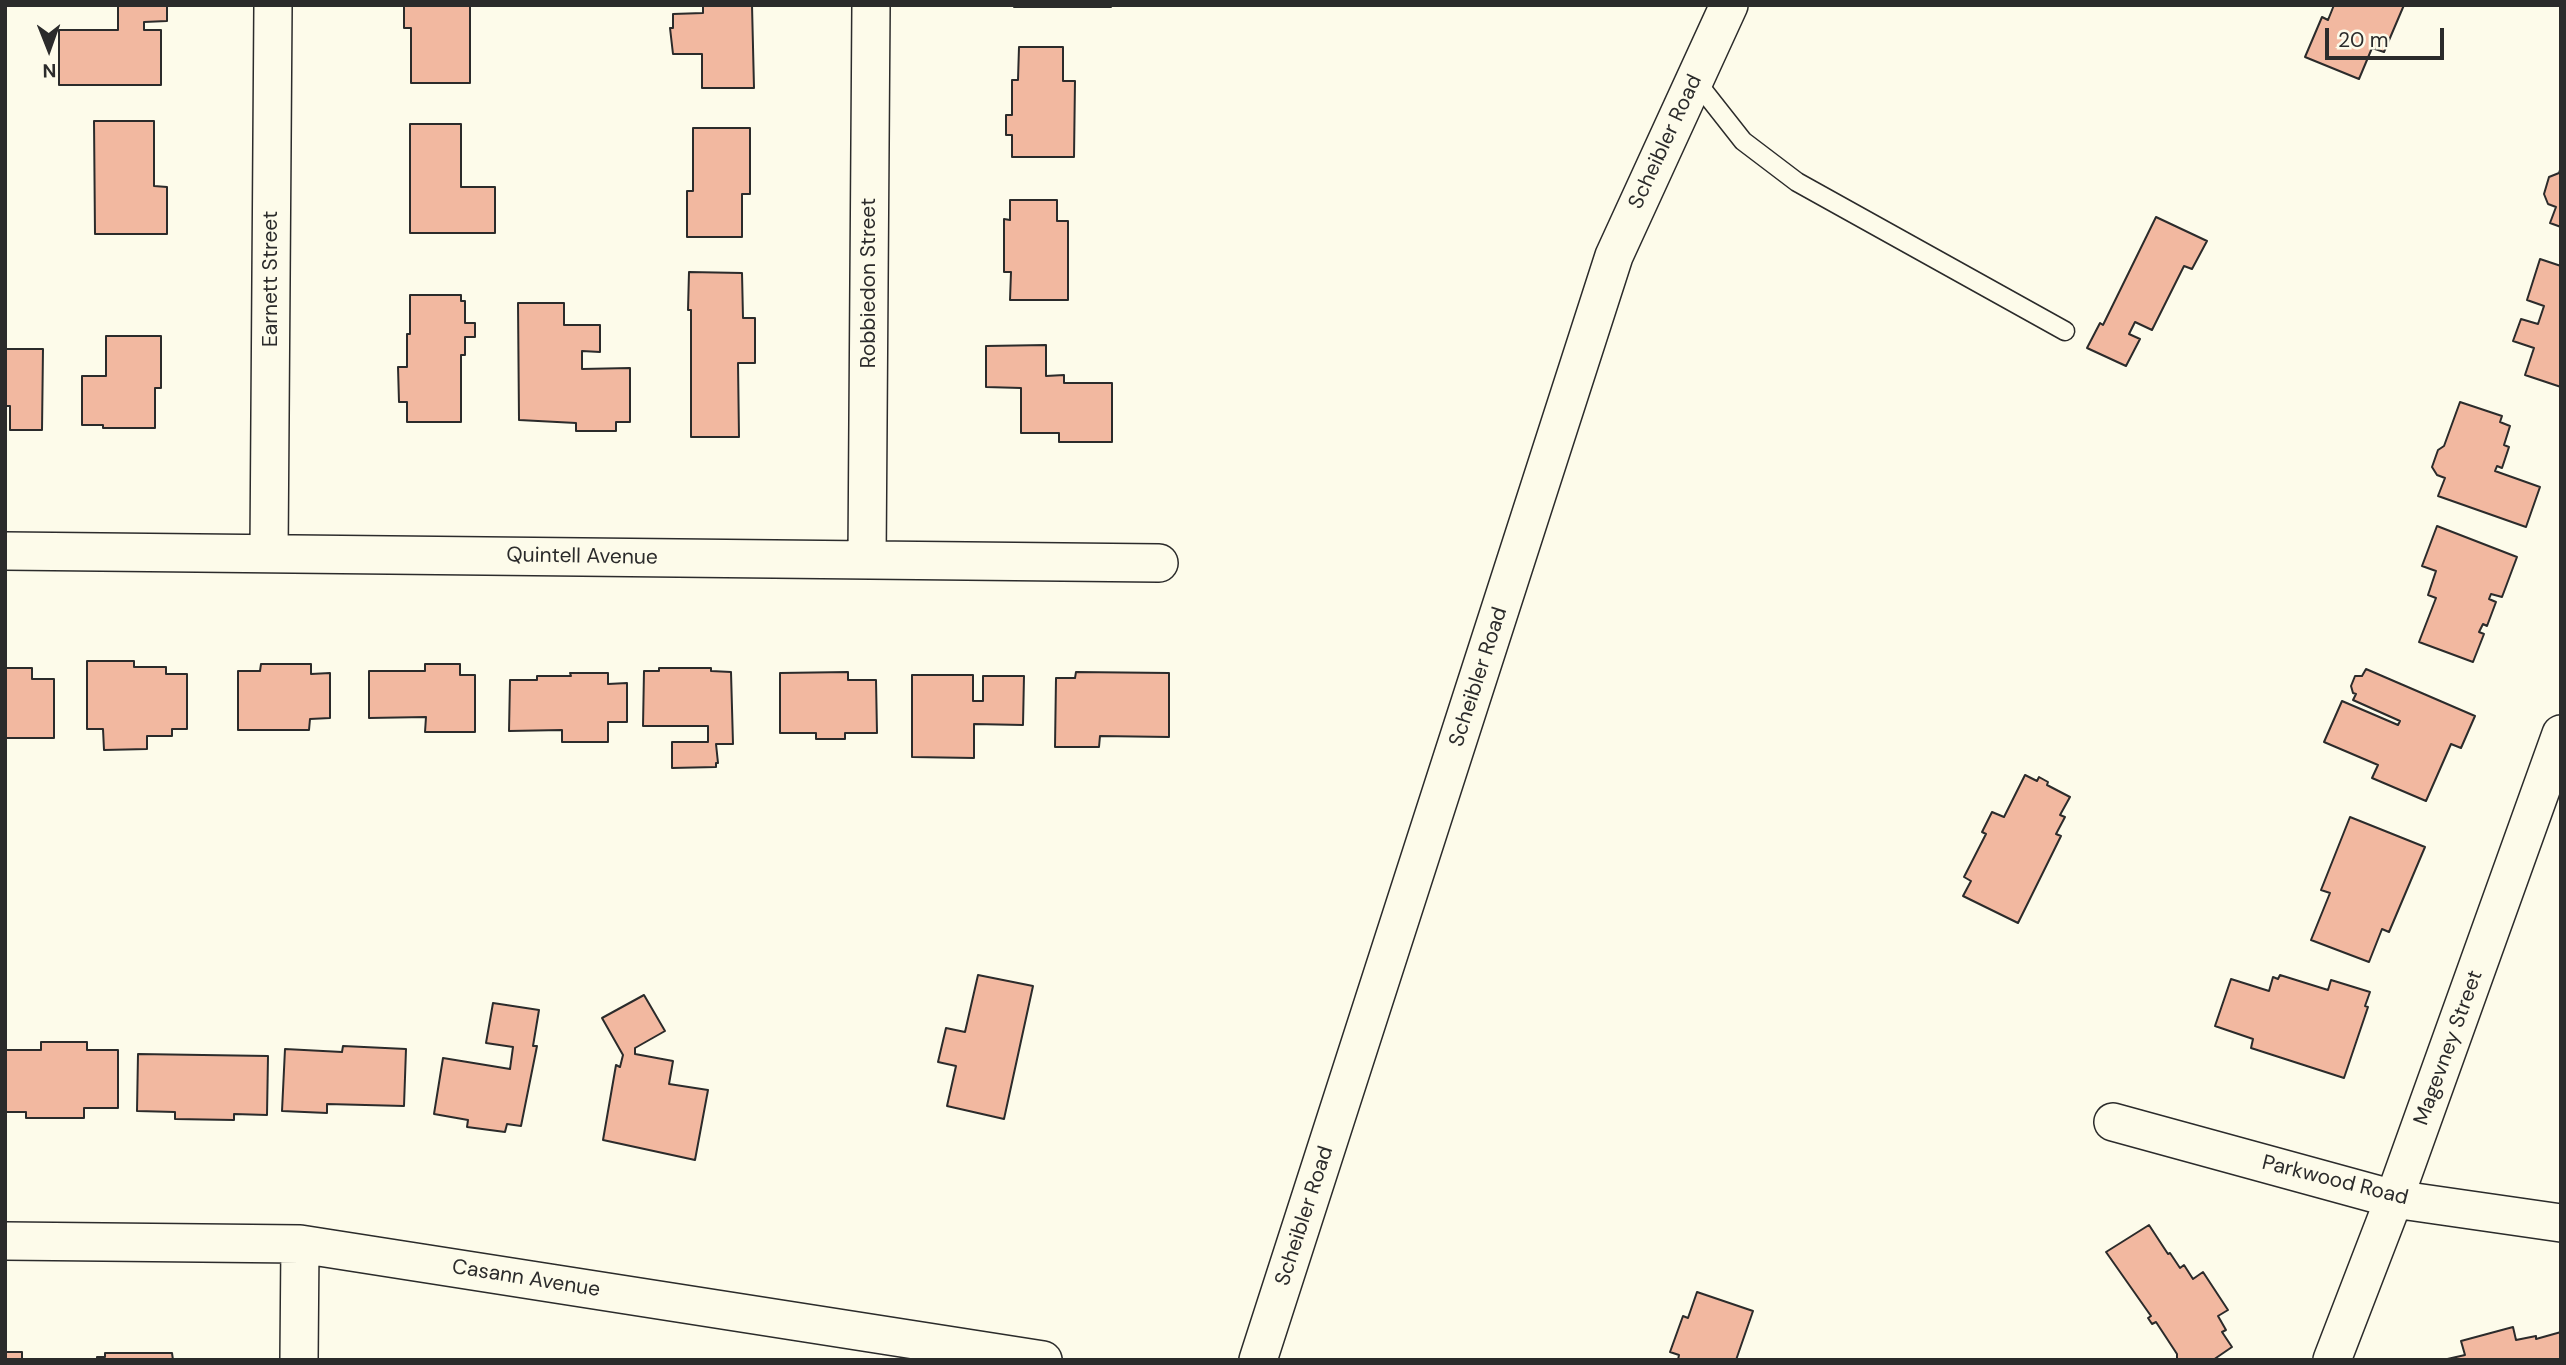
<!DOCTYPE html>
<html>
<head>
<meta charset="utf-8">
<style>
	body { margin:0 }
	#map { position:relative; width:2566px; height:1365px; overflow:hidden; background:#fdfbea; font-family:"DM Sans",sans-serif }
	canvas { display:block }
	.frame { position:absolute; inset:0; border:7px solid #2b2b2b; pointer-events:none }
	.north { position:absolute; left:14px; top:14px; width:70px; height:70px; -webkit-text-stroke:5px #fdfbea; paint-order:stroke; rotate:179deg; font-size:19px; font-weight:700; line-height:28px; text-align:center; color:#2b2b2b }
	.north::after { content:''; display:block; margin:auto; width:24px; height:32px; background:#2b2b2b; clip-path:polygon(50% 0,100% 100%,50% 72%,0 100%) }
	.scale { position:absolute; left:2325px; top:28px; width:119px; height:32px; box-sizing:border-box; border:4px solid #2b2b2b; border-top:0; padding-left:9px; font-size:21px; line-height:24px; white-space:nowrap; color:#2b2b2b; -webkit-text-stroke:5px #fdfbea; paint-order:stroke }
</style>
</head>
<body>
<div id="map">
<canvas width="2566" height="1365"></canvas>
<div class="frame"></div>
<div class="north">N</div>
<div class="scale">20 m</div>
</div>
<script>
const g = document.querySelector('canvas').getContext('2d');
g.lineJoin = 'round';
function fillPath(path, color) {
  g.fillStyle = color;
  g.fill(path, 'evenodd');
}
function strokePath(path, color, width, dash) {
  g.strokeStyle = color;
  g.lineWidth = width;
  g.lineCap = dash ? 'butt' : 'round';
  g.setLineDash(dash || []);
  g.stroke(path);
}
function label(font, color, halo, rows, align = 'center') {
  g.font = font + ' "DM Sans",sans-serif';
  g.lineWidth = 5;
  g.setLineDash([]);
  g.textBaseline = 'middle';
  g.strokeStyle = halo;
  g.fillStyle = color;
  for (const [text, x, y, turn = 0] of rows) {
    g.save();
    g.translate(x, y);
    g.rotate((+turn || 0) * Math.PI / 180);
    g.textAlign = isNaN(turn) ? turn : align;
    if (halo) g.strokeText(text, 0, 0);
    g.fillText(text, 0, 0);
    g.restore();
  }
}
const building = new Path2D(`
	M118,5H167V21L144,22V30H161V85H59V30H118Z
	M404,5H470V83H411V28H404Z
	M703,5H752L754,88H702V54H673L670,28H673V14L703,13Z
	M1014,5H1111V7H1014Z
	M2334,5H2404L2384,52L2372,48L2359,79L2305,57L2322,17L2328,20Z
	M1019,47H1063V81H1075L1074,157H1012V135H1006V115H1012V80H1018Z
	M94,121H154V186L167,187V234H95Z
	M410,124H461V187H495V233H410Z
	M693,128H750V194H742V237H687V191H693Z
	M2561,167V227L2550,223L2556,207L2548,204L2544,194L2549,177L2559,173Z
	M1010,200H1057V221H1068V300H1010L1011,272H1004V219L1010,220Z
	M2156,217L2207,241L2192,269L2184,266L2152,330L2135,322L2129,334L2140,339L2126,366L2087,348L2100,323L2103,325Z
	M2540,259L2561,266V387L2525,375L2534,348L2513,341L2521,319L2538,324L2544,306L2527,300Z
	M689,272L742,273L743,318H755V363H738L739,437H691V310H688Z
	M410,295H461V301H465V323H475V337H465V355H461V422H407V402H399L398,367H407V334H410Z
	M518,303H564V325H600V352L582,351V369L630,368V422H616V431H576V423L519,420Z
	M106,336H161V388H155V428H103V425H82V376H106Z
	M1046,345V376L1064,375V383H1112V442H1059V433H1021V388L986,387V346Z
	M5,349H43L42,430H10V406H5Z
	M2460,402L2502,416L2500,422L2510,426L2504,445L2509,447L2502,468L2497,466L2495,471L2540,487L2526,527L2438,496L2445,478L2437,475L2432,467L2438,450L2444,446Z
	M2437,526L2517,557L2502,597L2491,594L2489,599L2496,602L2487,626L2483,624L2479,632L2484,634L2473,662L2419,642L2436,598L2428,595L2436,571L2422,566Z
	M87,661H134V667H166V674H187V729H172V736H147V749L104,750L103,729H87Z
	M261,664H311V674L330,673V718L310,719L309,730H238V671H260Z
	M425,664H460V675H475V732H425L426,717L369,718V671H425Z
	M5,668H32V679H54V738H5Z
	M659,668H711V671L731,672L733,744H716L718,763H716V767L672,768V742H708V726H643L644,671H659Z
	M2366,669L2475,716L2461,748L2451,744L2426,801L2372,778L2378,765L2324,742L2342,701L2398,725L2400,721L2353,700L2356,694L2353,693L2351,686L2355,676H2362Z
	M848,672V680H876L877,733H845V739H816V733H780V673Z
	M1076,672L1169,673V737L1100,736L1099,747H1055L1056,678H1075Z
	M570,673H608V684L627,683V722H608V742H562V730L509,731L510,680H537V676H571Z
	M912,675H973V701H983V676H1024L1023,725L974,724V758L912,757Z
	M2025,775L2037,781L2039,777L2048,782L2047,785L2070,797L2060,815L2065,817L2056,834L2061,836L2018,923L1963,896L1971,881L1964,877L1986,834L1982,832L1992,812L2004,817Z
	M2350,817L2425,847L2389,932L2382,929L2369,962L2311,940L2330,893L2321,890Z
	M978,975L1033,986L1004,1119L947,1106L956,1066L938,1062L946,1028L965,1032Z
	M2280,975L2328,990L2331,980L2370,992L2365,1006L2368,1007L2344,1078L2251,1048L2253,1039L2215,1026L2231,979L2269,991L2273,977L2278,979Z
	M644,995L665,1031L635,1048V1054L673,1061L669,1084L708,1090L695,1160L603,1140L616,1065L620,1067L623,1055L602,1018Z
	M493,1003L539,1010L533,1046H537L521,1126L507,1124L505,1132L467,1127L468,1120L434,1114L443,1058L510,1069L513,1047L486,1043Z
	M41,1042H87V1050H118V1108H84V1118H26V1112H5V1050H41Z
	M343,1046L406,1049L404,1106L327,1104V1113L282,1111L285,1049L342,1052Z
	M138,1054L268,1056L267,1115L234,1114V1120L175,1119V1112L137,1111Z
	M2149,1225L2168,1254L2170,1253L2180,1268L2184,1265L2193,1279L2203,1272L2228,1310L2218,1316L2226,1330L2222,1332L2232,1347L2213,1360H2177V1354L2156,1322L2152,1324L2148,1318L2151,1316L2106,1252Z
	M1697,1292L1753,1311L1736,1360H1678L1679,1355L1670,1352L1683,1316L1688,1318Z
	M2513,1327L2516,1340L2536,1336V1339L2561,1332V1360H2443L2465,1355L2461,1341Z
	M5,1352H22V1360H5Z
	M105,1353H172L173,1360H97V1357H105Z`);
const service = new Path2D(`
	M1695,80L1743,141L1797,182L2065,331`);
const minor = new Path2D(`
	M5,551L1159,563
	M269,553L273,5
	M867,560L871,5
	M2113,1122L2394,1199L2561,1223
	M5,1241L300,1244L1043,1360
	M299,1360L300,1244
	M1258,1360L1614,256L1729,5
	M2332,1360L2394,1199L2561,734`);
const streetNames = [
	["Scheibler Road",1666,142,-65],
	["Earnett Street",271,279,-90],
	["Robbiedon Street",869,283,-90],
	["Quintell Avenue",582,557,1],
	["Scheibler Road",1479,677,-72],
	["Magevney Street",2449,1048,-70],
	["Parkwood Road",2335,1181,14],
	["Scheibler Road",1305,1216,-72],
	["Casann Avenue",526,1279,9]
];
fillPath(building, '#f2b8a0');
strokePath(building, '#2b2b2b', 2);
strokePath(service, '#2b2b2b', 21);
strokePath(minor, '#2b2b2b', 40);
strokePath(service, '#fdfbea', 18);
strokePath(minor, '#fdfbea', 37);
label('21px', '#2b2b2b', '#fdfbea', streetNames);
</script>
</body>
</html>
